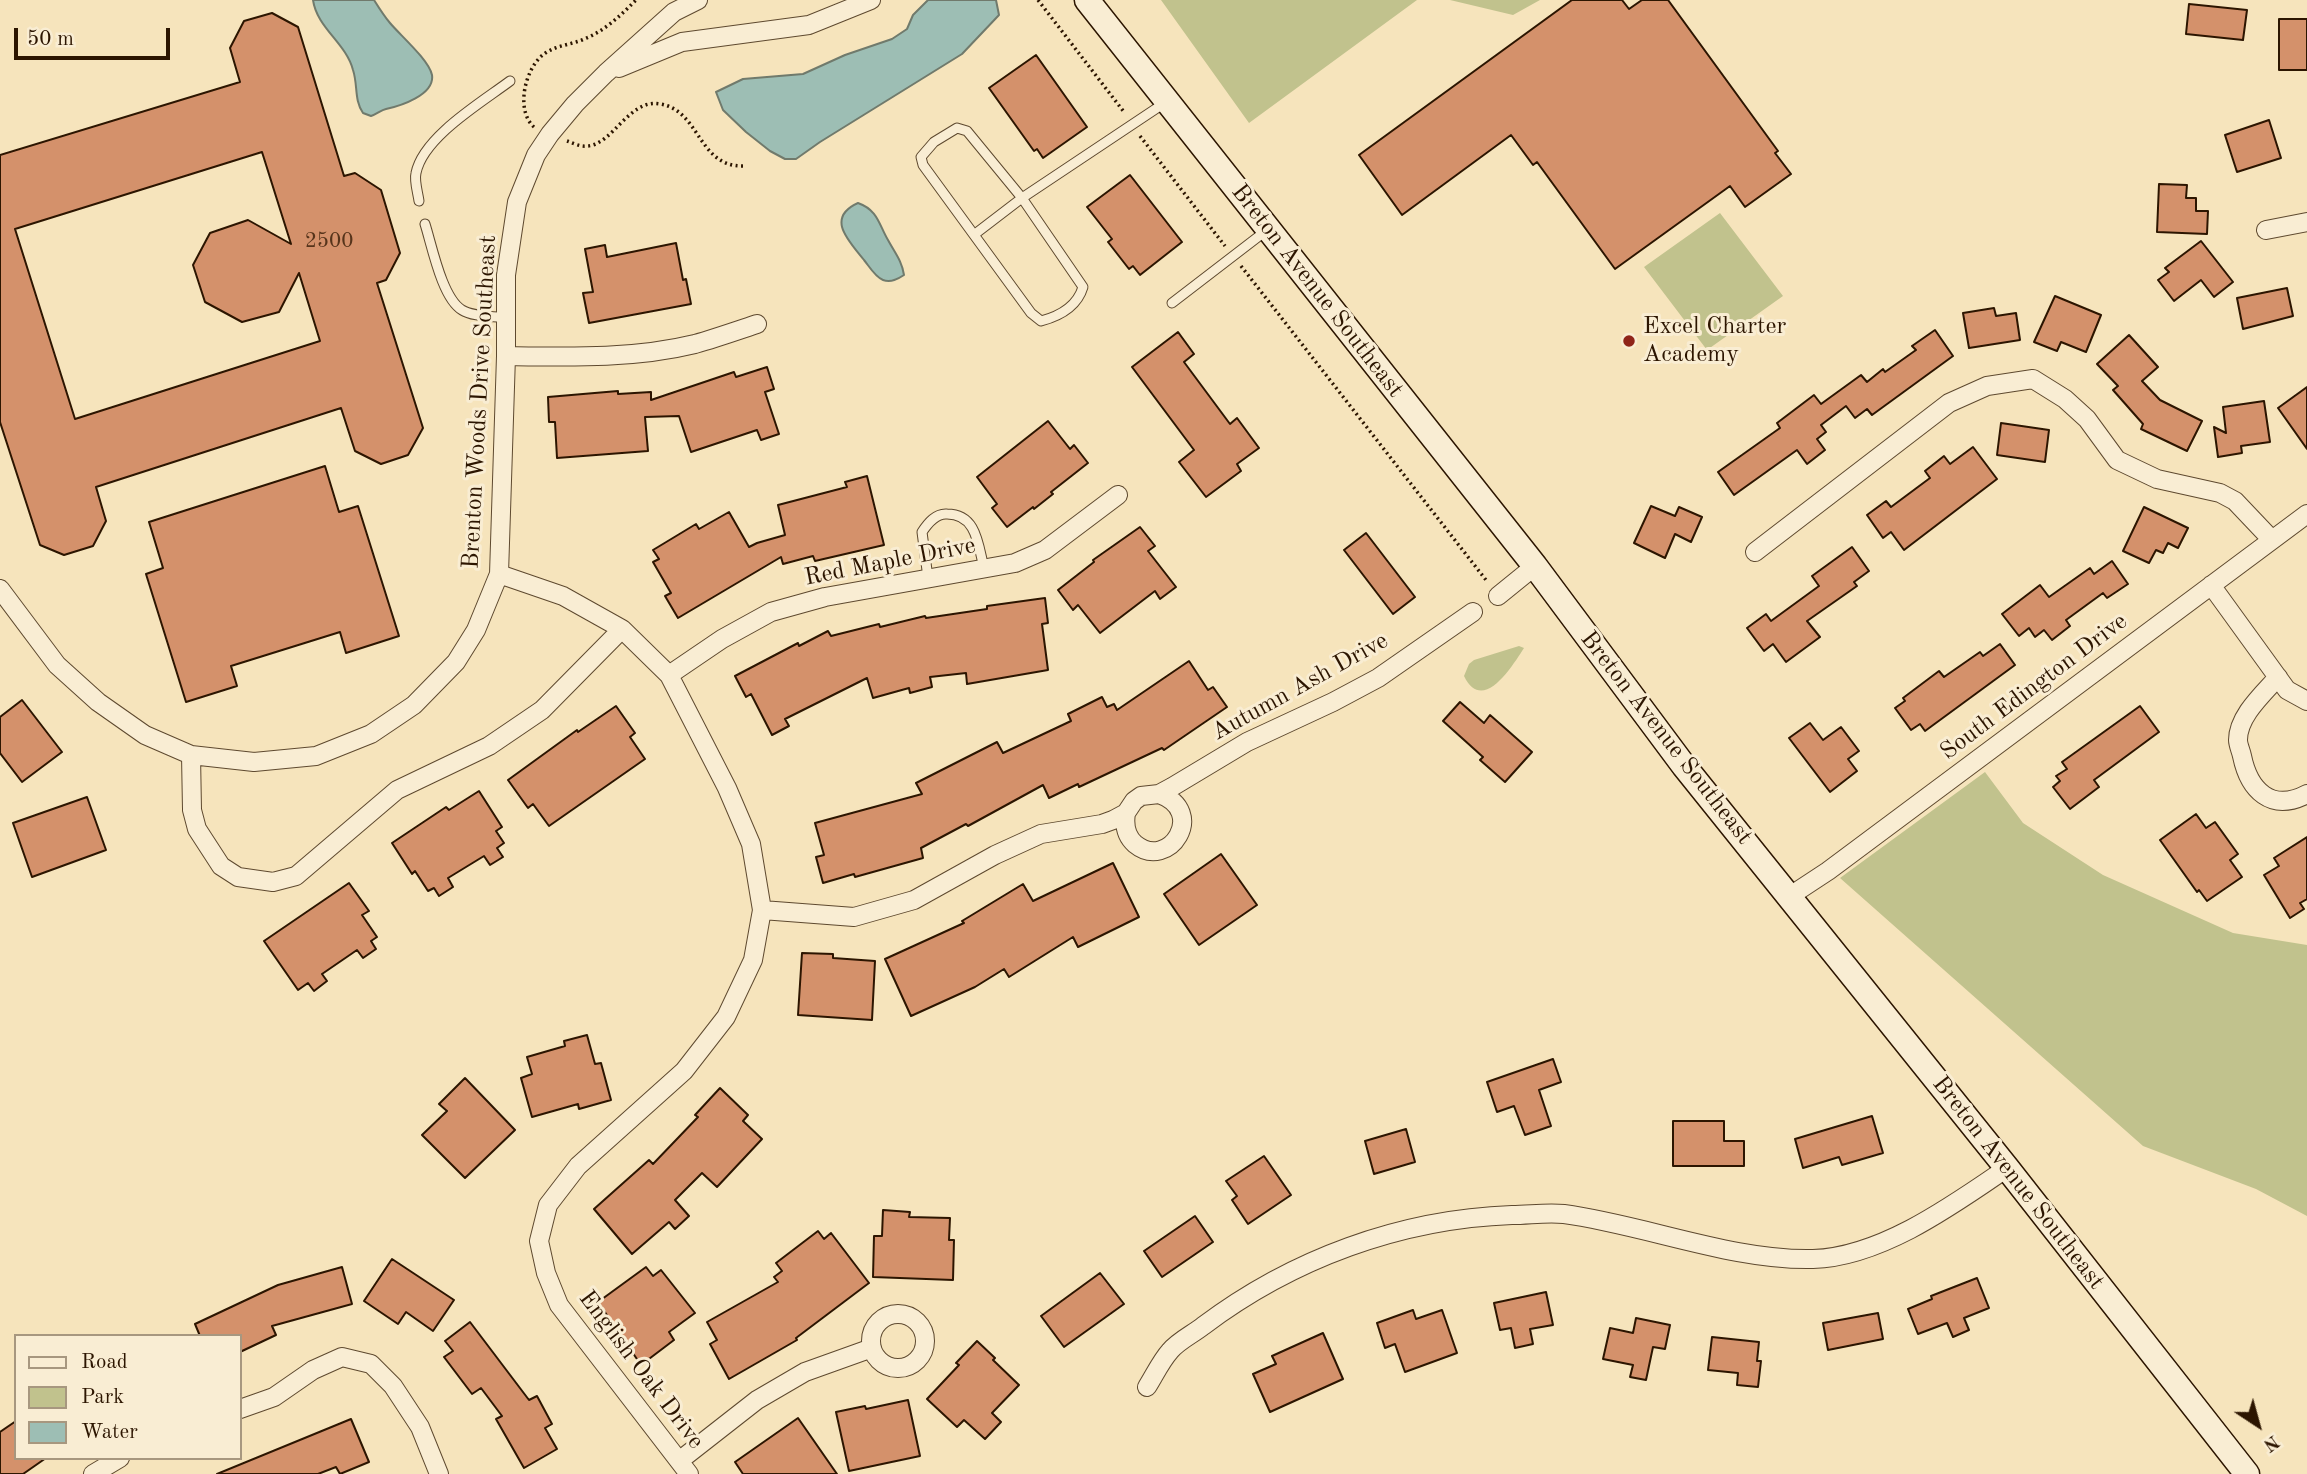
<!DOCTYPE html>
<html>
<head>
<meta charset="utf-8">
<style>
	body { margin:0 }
	#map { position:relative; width:2307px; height:1474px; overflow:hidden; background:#f6e4bc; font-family:"Old Standard TT",serif }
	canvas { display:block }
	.legend { position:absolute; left:14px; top:1334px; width:228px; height:126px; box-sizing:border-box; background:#f9edd3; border:2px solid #a7977f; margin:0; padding:9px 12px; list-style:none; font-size:21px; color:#2c1500 }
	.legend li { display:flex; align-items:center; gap:14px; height:35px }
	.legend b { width:35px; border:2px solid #a7977f }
	.north { position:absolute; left:2223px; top:1390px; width:70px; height:70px; -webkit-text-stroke:5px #f9edd3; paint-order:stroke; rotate:144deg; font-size:19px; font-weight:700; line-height:28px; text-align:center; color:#2c1500 }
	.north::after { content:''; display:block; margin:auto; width:24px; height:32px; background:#2c1500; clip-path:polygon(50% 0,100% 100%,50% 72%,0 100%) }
	.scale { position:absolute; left:14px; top:28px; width:156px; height:32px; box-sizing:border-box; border:4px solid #2c1500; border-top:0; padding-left:9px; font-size:21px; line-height:24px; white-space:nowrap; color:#2c1500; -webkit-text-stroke:5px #f9edd3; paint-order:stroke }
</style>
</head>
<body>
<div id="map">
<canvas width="2307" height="1474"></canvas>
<ul class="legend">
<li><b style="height:9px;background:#f9edd3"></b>Road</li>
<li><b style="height:19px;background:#c1c28d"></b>Park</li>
<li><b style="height:19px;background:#9dbeb4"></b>Water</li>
</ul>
<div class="north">N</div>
<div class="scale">50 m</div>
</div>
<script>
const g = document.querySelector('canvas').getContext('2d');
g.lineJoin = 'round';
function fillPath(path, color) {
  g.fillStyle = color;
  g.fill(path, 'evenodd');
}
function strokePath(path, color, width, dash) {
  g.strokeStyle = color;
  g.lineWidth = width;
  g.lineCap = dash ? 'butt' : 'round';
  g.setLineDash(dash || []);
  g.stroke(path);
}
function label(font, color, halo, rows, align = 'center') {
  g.font = font + ' "Old Standard TT",serif';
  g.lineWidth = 6;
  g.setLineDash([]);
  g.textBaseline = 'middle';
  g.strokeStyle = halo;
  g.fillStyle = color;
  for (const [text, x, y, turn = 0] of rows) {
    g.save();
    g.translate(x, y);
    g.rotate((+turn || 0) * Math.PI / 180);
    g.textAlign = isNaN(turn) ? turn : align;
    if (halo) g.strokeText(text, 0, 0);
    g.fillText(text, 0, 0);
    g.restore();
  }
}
const green = new Path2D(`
	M1161,0H1417L1249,123Z
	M1450,0H1540L1513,15Z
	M1720,213L1783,296L1707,350L1644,267Z
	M1519,646L1524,648C1513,665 1483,715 1464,676L1469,664L1474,660Z
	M1985,772L2023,823L2103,875L2233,933L2307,945V1216L2256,1189L2143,1146L1840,878Z`);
const water = new Path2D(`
	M313,0H374C379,8 384,16 390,23C400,35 429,60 432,75C435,95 400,106 386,109C381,110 377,114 371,116L363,113C354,100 358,85 353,70C346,43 317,28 313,0Z
	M928,0H996L999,15L962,54L820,142L796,159H785L770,151L746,132L723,110L716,92L743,79L803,74L845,55L892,39L907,29L913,15Z
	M858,203C878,210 879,225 888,240C895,253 902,261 904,275C898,279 891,283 883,280C875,277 869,266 864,260C849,241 825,218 858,203Z`);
const building = new Path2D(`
	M1572,0H1622L1629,9L1642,0H1668L1778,151L1775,153L1791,174L1745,207L1730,186L1615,269L1537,162L1533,165L1511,135L1402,215L1359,155Z
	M2189,4L2247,10L2243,40L2186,34Z
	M272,13L298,27L344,176L355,173L381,190L400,253L386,280L377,283L423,428L408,455L381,464L355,451L341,408L96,487L106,521L93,546L64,555L40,545L0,422V155L240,82L230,48L244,21ZM262,152L291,244L248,220L210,233L193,265L205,302L242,322L279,312L299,273L320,341L75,419L15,229Z
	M2279,19H2307V70H2279Z
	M1036,55L1087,127L1043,158L1037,149L1034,151L989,88Z
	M2269,120L2281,158L2237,172L2225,135Z
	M1130,175L1182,242L1140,275L1133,266L1129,269L1108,242L1112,239L1087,207Z
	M2159,184L2187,185L2186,198H2196V211H2208L2207,234L2157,232Z
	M2201,241L2233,282L2214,297L2201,280L2174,301L2158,280L2169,272L2165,268Z
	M676,243L683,280L686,279L691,304L589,323L583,293L593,292L585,249L605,245L607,257Z
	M2287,288L2293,316L2243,329L2237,298Z
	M2055,296L2101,315L2086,352L2061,342L2057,351L2034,342Z
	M1994,308L1996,316L2016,313L2020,340L1969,348L1963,313Z
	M1935,330L1953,356L1872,415L1867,409L1855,418L1846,406L1821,425L1826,432L1817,439L1825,450L1807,464L1797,450L1734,495L1718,472L1780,428L1777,423L1814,395L1821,404L1861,375L1867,382L1883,369L1885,372L1916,350L1912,346Z
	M1178,332L1194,354L1184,362L1230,424L1237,418L1259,448L1237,464L1241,471L1206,497L1179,462L1194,450L1132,367Z
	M2129,335L2158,367L2142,381L2160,400L2202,421L2187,451L2141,429L2143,424L2113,390L2118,386L2097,364Z
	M767,367L774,389L765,392L779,434L761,440L757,430L691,452L679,416L645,417L648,451L557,458L555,422H549L548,397L618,391V394L651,392V400L734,372L736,377Z
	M2307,387V449L2278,408Z
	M2264,401L2270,442L2241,446L2242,453L2218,457L2214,427L2226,433L2223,407Z
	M1048,421L1070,449L1074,445L1088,463L1051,492L1053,494L1034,509L1033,507L1007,527L992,508L997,504L977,477Z
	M2001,423L2049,430L2045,462L1997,455Z
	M1973,447L1997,479L1904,550L1891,532L1883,538L1867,515L1886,501L1891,507L1930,478L1925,471L1944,456L1950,464Z
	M325,466L339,512L358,506L399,636L346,653L340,632L231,666L237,686L186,702L146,574L163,568L149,522Z
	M867,476L884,545L815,561L813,556L783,564L781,557L678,618L665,596L671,593L653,562L659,559L653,550L696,524L699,529L729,512L749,547L757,543L785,535L778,505L847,487L845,482Z
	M1651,506L1675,516L1679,507L1702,517L1691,542L1675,534L1665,558L1634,543Z
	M2144,507L2188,528L2178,548L2168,543L2163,553L2156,550L2149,563L2123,551Z
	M1140,527L1155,546L1148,551L1176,587L1160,599L1155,591L1100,633L1078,605L1073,610L1058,590L1094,562L1093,560Z
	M1366,533L1415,597L1393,614L1344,550Z
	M1852,547L1869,571L1854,582L1857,586L1807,621L1820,637L1786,662L1773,644L1764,651L1747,628L1766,614L1771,621L1819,586L1812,576Z
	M2112,561L2128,584L2107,598L2103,593L2066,620L2070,626L2052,640L2044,630L2035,637L2029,628L2019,636L2002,614L2040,585L2049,597L2090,568L2094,574Z
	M1045,598L1048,623L1042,624L1048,670L967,684L966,673L930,677L932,687L910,693L909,688L873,698L867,678L785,719L789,726L772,735L751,694L746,697L735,676L798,643L799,646L828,631L831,636L879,624L880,627L925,616L926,618L987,609V606Z
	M2000,644L2015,665L1925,731L1920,724L1911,730L1895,708L1905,701L1903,698L1939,671L1944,677L1980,652L1983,656Z
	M1189,661L1208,690L1213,687L1227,707L1164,750L1162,748L1079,787L1078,784L1049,798L1043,785L968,826L966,824L921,848L923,858L855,877L854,874L823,883L816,857L824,855L815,823L922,794L916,783L997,742L1003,753L1071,721L1068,714L1102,697L1107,707L1114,704L1117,710Z
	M22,700L62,752L22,782L0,753V717Z
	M1460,702L1484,723L1490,715L1532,752L1505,782L1480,760L1483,757L1443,721Z
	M616,706L635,733L630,737L645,759L549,826L533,804L528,808L508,780L577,730L578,732Z
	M2140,706L2159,732L2094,780L2099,787L2070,809L2053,787L2060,781L2056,776L2067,769L2062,762Z
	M1810,723L1823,740L1841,727L1859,751L1848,759L1857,771L1830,792L1789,738Z
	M479,791L502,827L496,831L504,843L497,848L503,857L490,865L484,856L448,878L453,887L439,896L434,888L428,891L415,871L412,874L392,843L446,807L449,810Z
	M87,797L106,850L32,877L13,823Z
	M2196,814L2206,828L2215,822L2238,854L2230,860L2242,877L2207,901L2199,890L2197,892L2160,840Z
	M2307,837V899L2300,903L2304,909L2290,918L2264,875L2279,866L2274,858Z
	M1221,854L1257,905L1199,945L1164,894Z
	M1113,863L1139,917L1078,947L1073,937L1009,977L1004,969L975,987L911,1016L885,959L964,923L962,921L1023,884L1033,901Z
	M349,883L369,911L362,915L377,937L371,941L376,949L363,958L357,950L322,974L327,981L314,991L308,983L298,990L264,941Z
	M802,953L833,954V958L875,961L872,1020L798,1015Z
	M587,1035L595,1064L601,1063L611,1100L579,1109L578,1104L532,1117L521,1078L532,1074L527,1057L565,1046L564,1041Z
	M1553,1059L1561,1082L1539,1090L1551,1126L1525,1135L1514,1106L1497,1112L1487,1082Z
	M465,1078L515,1130L465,1178L422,1135L447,1111L439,1104Z
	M720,1088L748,1115L743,1121L762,1139L717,1187L702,1173L675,1200L689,1216L675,1229L669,1222L632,1254L594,1209L649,1160L653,1164L698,1117L695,1115Z
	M1872,1116L1883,1153L1842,1165L1839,1157L1803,1168L1795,1139Z
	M1673,1121H1724V1141H1744V1166H1673Z
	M1406,1129L1415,1162L1374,1174L1365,1141Z
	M1264,1156L1291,1195L1248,1224L1232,1200L1237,1196L1226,1181Z
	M883,1210L910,1212L909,1217L950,1218L949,1240H954L953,1280L873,1277L874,1236H882Z
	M1195,1216L1213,1242L1162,1277L1144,1251Z
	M818,1231L824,1239L831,1233L869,1283L796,1338L797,1340L729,1379L710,1344L717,1340L707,1322L778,1282L774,1277L782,1271L776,1263Z
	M392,1259L454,1300L433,1331L406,1312L398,1324L364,1301Z
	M342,1267L352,1304L272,1326L276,1335L240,1352V1336H200L195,1324L278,1285Z
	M646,1267L653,1276L661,1270L695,1313L669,1332L674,1340L641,1365L598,1302Z
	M1100,1273L1124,1304L1064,1347L1041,1316Z
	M1977,1278L1989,1308L1964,1318L1969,1330L1953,1337L1947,1323L1918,1334L1908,1309L1932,1299L1931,1296Z
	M1546,1292L1553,1325L1530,1329L1533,1344L1515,1348L1511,1328L1500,1330L1494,1303Z
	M1413,1310L1416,1319L1442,1310L1457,1353L1405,1372L1395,1344L1385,1348L1377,1323Z
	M1878,1313L1883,1339L1828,1350L1823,1323Z
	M1636,1318L1670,1325L1665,1349L1653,1347L1646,1380L1630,1377L1633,1365L1603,1359L1610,1328L1633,1333Z
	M470,1322L529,1400L537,1396L552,1424L545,1428L557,1449L524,1468L496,1419L502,1416L481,1388L472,1394L444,1357L453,1351L445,1341Z
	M1323,1333L1343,1379L1270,1412L1253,1374L1276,1364L1272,1356Z
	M1712,1337L1759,1342L1757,1361H1761L1758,1387L1737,1385L1738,1373L1708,1370Z
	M977,1341L995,1358L993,1360L1019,1385L992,1413L1001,1422L985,1439L964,1420L957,1427L927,1399L959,1365L956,1363Z
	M908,1400L920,1456L849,1471L836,1412L865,1406L866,1409Z
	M798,1418L837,1474H743L735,1462Z
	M351,1419L369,1462L340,1474L336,1467L318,1474H217Z
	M16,1421V1458H46L23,1474H0V1432Z`);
const path = new Path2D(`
	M1038,0L1124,112
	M534,127C515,110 525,68 544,54C556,45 571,45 584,39C605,31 621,15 636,0
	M1140,136L1225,246
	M567,141C573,143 580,147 587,146C613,145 629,98 660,104C700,110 698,167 743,166
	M1241,266L1486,580`);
const lane = new Path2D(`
	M419,201C418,193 414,181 416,173C423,137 482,102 510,81
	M425,224C432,246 442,298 462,310C473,317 493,316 506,318
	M975,234L1022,198L967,131L957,128L934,142L921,157L923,165L1031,313L1041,321C1060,316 1077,307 1083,287L1022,198L1166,102
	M1172,303L1267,230
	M928,578L922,532C928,523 936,513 947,514C977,514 978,545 984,568`);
const street = new Path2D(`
	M619,68L682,42L809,25L871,0
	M2266,230L2307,222
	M506,356C569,357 634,359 695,344C716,338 736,331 757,324
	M1755,552L1949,403L1987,386L2033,379L2065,399L2087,419L2117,460L2157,479L2220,493L2235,501L2272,540
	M499,574L563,596L622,629L669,675L727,788L751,844L762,910L753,960L726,1017L684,1071L578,1166L548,1205L539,1241L546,1273L559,1305L689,1474
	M2211,585L2287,690L2307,701
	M0,589L57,665L98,702L145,735L191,755L254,762L316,756L371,734L414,705L456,662L476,630L499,574L506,356V275L517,202L536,155L550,134L575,104L606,73L674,12L698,0
	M1498,596L1535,566
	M669,675L722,639L771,612L825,597L1015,563L1045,550L1118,495
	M2278,677C2263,694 2238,716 2238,740C2238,745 2241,751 2242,756C2249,790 2271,813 2307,794
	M191,755L192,810L197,829L221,866L238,877L273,882L296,876L397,790L489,746L542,710L622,629
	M1126,813C1124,825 1126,836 1135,844C1169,872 1208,811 1159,794
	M1790,896L1828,871L2307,514
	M762,910L854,917L914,900L995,855L1041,834L1102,824L1113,820L1126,813L1134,801L1141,796L1159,794L1172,787L1247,742L1333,702L1378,678L1473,612
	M871 1341a27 27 0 1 1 54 0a27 27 0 1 1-54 0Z
	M1147,1387C1154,1376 1161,1361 1170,1351C1178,1341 1193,1334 1203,1326C1292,1259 1400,1219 1512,1215C1529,1215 1547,1212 1564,1214C1645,1225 1733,1261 1813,1259C1881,1257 1953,1205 2007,1168
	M240,1409L274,1397L313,1370L342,1357L371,1364L393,1386L420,1427L439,1474
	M679,1461L757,1400L805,1372L872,1348
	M93,1474L120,1458`);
const secondary = new Path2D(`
	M1087,0L1535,566L1684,766L2007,1168L2247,1474`);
const markers = [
	[1629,341,7,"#8f2418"]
];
const numberNames = [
	["2500",329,241]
];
const streetNames = [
	["Breton Avenue Southeast",1317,291,52],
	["Brenton Woods Drive Southeast",480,402,-87],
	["Red Maple Drive",890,562,-11],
	["Autumn Ash Drive",1300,687,-29],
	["South Edington Drive",2034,687,-37],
	["Breton Avenue Southeast",1666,738,52],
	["Breton Avenue Southeast",2018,1183,52],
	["English Oak Drive",641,1370,53]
];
const poiNames = [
	["Excel Charter",1643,327],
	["Academy",1643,355]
];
fillPath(green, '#c1c28d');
fillPath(water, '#9dbeb4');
strokePath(water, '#707a6c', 2);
fillPath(building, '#d4916b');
strokePath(building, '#2c1500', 2);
strokePath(lane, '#5e492f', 11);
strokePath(street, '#5e492f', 20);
strokePath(secondary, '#2c1500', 27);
strokePath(path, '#2c1500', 3.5, [2, 3.5]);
strokePath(lane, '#f9edd3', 9);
strokePath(street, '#f9edd3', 18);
strokePath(secondary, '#f9edd3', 24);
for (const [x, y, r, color] of markers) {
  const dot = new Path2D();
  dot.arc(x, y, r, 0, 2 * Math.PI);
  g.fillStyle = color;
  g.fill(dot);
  strokePath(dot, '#f9edd3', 2.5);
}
label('21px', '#56341b', null, numberNames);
label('24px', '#2c1500', '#f9edd3', streetNames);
label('24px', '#2c1500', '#f9edd3', poiNames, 'left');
</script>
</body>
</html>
